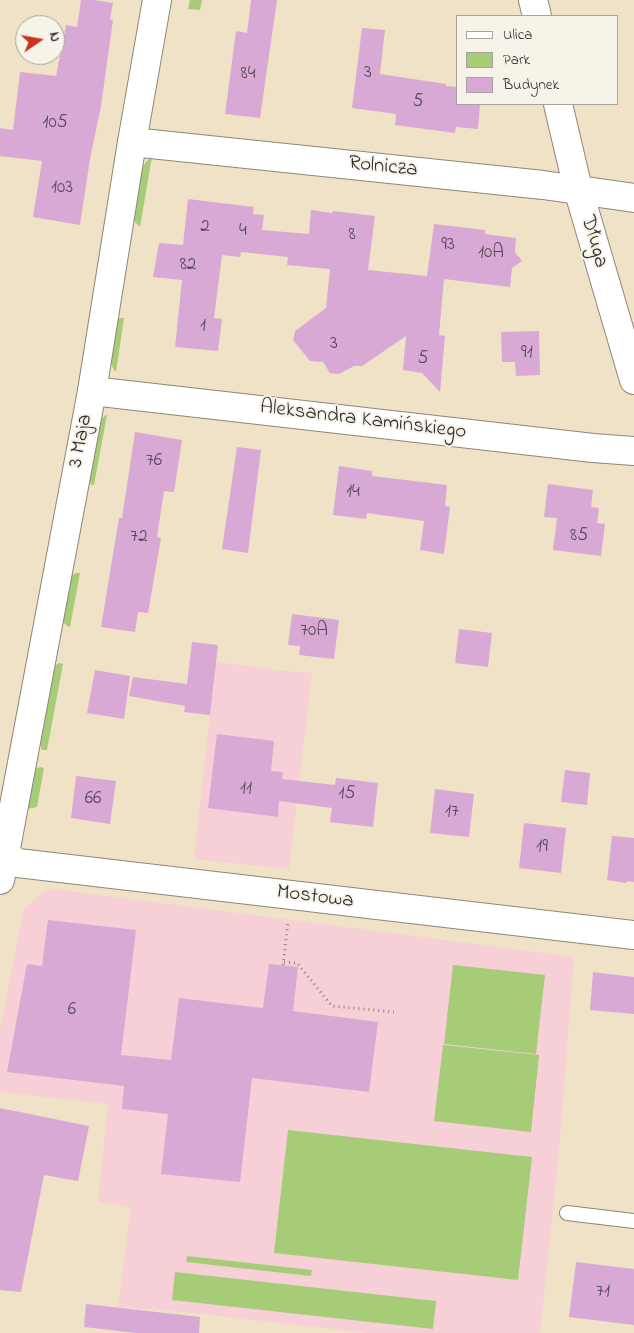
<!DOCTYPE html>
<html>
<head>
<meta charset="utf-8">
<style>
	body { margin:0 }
	#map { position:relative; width:634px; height:1333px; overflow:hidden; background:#f0e2c6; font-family:"Indie Flower",sans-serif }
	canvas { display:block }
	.legend { position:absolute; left:456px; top:15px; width:162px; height:90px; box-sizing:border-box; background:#f7f3e8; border:1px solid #a5a39c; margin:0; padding:6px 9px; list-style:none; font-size:15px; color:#2b2b2b }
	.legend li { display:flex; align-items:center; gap:10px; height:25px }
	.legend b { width:25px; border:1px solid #a5a39c }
	.north { position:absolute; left:15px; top:15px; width:50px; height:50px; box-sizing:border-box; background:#f7f3e8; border:1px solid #a5a39c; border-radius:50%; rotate:78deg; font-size:14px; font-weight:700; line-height:20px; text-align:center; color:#2b2b2b }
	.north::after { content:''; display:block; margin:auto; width:18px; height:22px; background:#c8321e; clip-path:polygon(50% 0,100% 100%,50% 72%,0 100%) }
</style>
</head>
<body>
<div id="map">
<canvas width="634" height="1333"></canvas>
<ul class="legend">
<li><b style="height:6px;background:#fff"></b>Ulica</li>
<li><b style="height:14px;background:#a6cc77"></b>Park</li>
<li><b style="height:14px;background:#d9a9d6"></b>Budynek</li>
</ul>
<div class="north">N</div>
</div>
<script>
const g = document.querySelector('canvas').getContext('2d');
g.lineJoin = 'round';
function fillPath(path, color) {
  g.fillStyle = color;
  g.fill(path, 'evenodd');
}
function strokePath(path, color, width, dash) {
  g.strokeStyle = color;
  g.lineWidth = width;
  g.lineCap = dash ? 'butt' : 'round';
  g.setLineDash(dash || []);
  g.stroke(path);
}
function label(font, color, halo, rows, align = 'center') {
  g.font = font + ' "Indie Flower",sans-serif';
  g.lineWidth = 4;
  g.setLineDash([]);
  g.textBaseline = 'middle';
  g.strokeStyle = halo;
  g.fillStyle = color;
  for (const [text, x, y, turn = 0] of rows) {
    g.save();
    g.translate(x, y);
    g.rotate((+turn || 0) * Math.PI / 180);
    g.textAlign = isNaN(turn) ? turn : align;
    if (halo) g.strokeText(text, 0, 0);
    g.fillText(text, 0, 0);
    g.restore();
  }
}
const built = new Path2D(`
	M216,662L271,669V670L312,673L289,869L194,859Z
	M54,889L574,957L559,1151L540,1333H367L185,1312L118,1307L131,1207L98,1202L108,1104L0,1092V1030L23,912L32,902L42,893Z`);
const green = new Path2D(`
	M190,0H202L200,10L188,9Z
	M152,157L140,227L133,220L141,168L148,160Z
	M121,318H124L116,372C104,359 114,334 117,319Z
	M106,415H107L94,485H91L89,480L98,425L101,419Z
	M76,573H80L70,627L67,626L63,622L72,575Z
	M59,663L63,664L47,750H42L40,744L55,666Z
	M40,767L44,768L37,807L27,809L35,769Z
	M453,965L545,975L536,1054L444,1044Z
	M443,1045L539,1055L531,1132L434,1121Z
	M288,1130L532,1157L518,1280L274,1253Z
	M187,1256L312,1270L311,1276L186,1262Z
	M175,1272L436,1301L433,1329L172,1300Z`);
const building = new Path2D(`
	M81,0H94L113,3L110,19L113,20L101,106L90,159L80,225L33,217L42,161L0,156V128L13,130L20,72L56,76L66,25L77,27Z
	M251,0H277L260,118L225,114L236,31L247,33Z
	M362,28L385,30L380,74L446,84V86L458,87V104H480L478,129L456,127L455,133L395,125L396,114L352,108Z
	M188,199L254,207L253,214L264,215L262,230L309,234L311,210L332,213L333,211L375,216L368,270L427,276L434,224L485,230V234L516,238L515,252L522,261L512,268L510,287L444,279L439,335L445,336L440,392L422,373L403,370L406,336L362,366H354L339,374L330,373L323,362L310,361L293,340L295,331L326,308L330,269L287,265L288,257L241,252L240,257L222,255L214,318L222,319L218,351L175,347L182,280L153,277L159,243L183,245Z
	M539,331L540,375L516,376L515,362H502L501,332Z
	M135,432L182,440L174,492L164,491L157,537L161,538L148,613L138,612L135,632L101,627L119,518H122Z
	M237,447L261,450L248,553L222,549Z
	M339,466L372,471V476L447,485L445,506L450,507L444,554L420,550L424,521L367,513L366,519L333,515Z
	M548,484L593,490L591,507L599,508L597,523L605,524L601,556L553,550L557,518L544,517Z
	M292,614L339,620L334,659L299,655L300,646L288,645Z
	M459,629L492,633L488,667L455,663Z
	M192,642L218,645L210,715L184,712L185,706L129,696L133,677L187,684Z
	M95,670L130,676L124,719L87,713Z
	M217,734L274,741L271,771L283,772L282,779L335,785L336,778L378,783L373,827L330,822L332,808L279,801L278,817L208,808Z
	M565,770L590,773L587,805L561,802Z
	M76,776L116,781L110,824L71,818Z
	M435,789L474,794L469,837L430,833Z
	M524,823L566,828L561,873L519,868Z
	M612,836L634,838V882L627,881L626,883L607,880Z
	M48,920L136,930L121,1055L171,1060L179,998L263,1008L269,964L298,967L293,1011L378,1022L369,1092L252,1078L240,1182L161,1174L168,1114L122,1109L124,1086L7,1072L27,964L42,966Z
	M593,972L634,977V1014L590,1010Z
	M0,1108L89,1126L78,1181L44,1175L21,1292L0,1290Z
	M576,1262L634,1269V1325L569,1317Z
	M86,1304L200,1317L199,1333H136L84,1327Z`);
const path = new Path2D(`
	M284,962L297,963L332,1006L394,1012
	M283,965L288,922`);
const service = new Path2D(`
	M567,1213L634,1221`);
const minor = new Path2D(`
	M132,142L543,185L634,198
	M92,391L593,448L634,451
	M0,852L18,863L634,935`);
const tertiary = new Path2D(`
	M533,0L537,16
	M558,104L578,189L634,380
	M0,880L92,391L132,142L157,0`);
const numberNames = [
	["3",368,74],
	["84",248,75],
	["5",418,103],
	["105",55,124],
	["103",62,189],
	["2",205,228],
	["4",243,232],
	["8",352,236],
	["93",448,246],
	["10A",491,254],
	["82",188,266],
	["1",203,327],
	["3",334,345],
	["91",527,354],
	["5",423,360],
	["76",154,462],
	["14",353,493],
	["85",579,537],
	["72",139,538],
	["70A",314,632],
	["11",246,790],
	["15",347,795],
	["66",93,800],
	["17",452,813],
	["19",542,848],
	["6",72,1011],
	["71",603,1293]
];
const streetNames = [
	["Rolnicza",383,168,6],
	["Długa",593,242,74],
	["Aleksandra Kamińskiego",363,421,7],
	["3 Maja",82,441,-79],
	["Mostowa",315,898,7]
];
fillPath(built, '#f6cfd7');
fillPath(green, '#a6cc77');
fillPath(building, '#d9a9d6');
strokePath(service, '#8e8678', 16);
strokePath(minor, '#8e8678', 30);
strokePath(tertiary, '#8e8678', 30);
strokePath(path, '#8e8678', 3, [1, 4]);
strokePath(service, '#fff', 14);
strokePath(minor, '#fff', 28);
strokePath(tertiary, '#fff', 28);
label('19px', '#564a56', null, numberNames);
label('21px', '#2b2b2b', '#f7f3e8', streetNames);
</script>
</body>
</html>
